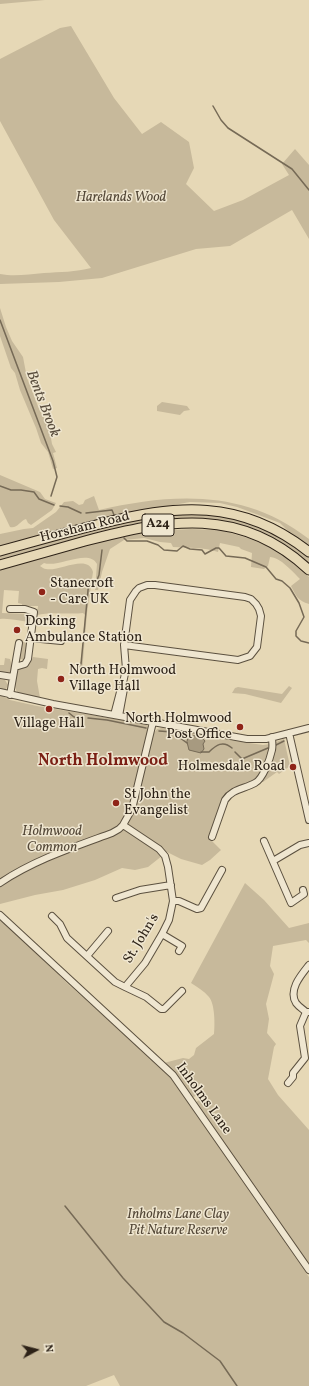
<!DOCTYPE html>
<html>
<head>
<meta charset="utf-8">
<style>
	body { margin:0 }
	#map { position:relative; width:309px; height:1386px; overflow:hidden; background:#e6d8b6; font-family:Vollkorn,serif }
	canvas { display:block }
	.north { position:absolute; left:16px; top:1330px; width:40px; height:40px; -webkit-text-stroke:3px #efe6d0; paint-order:stroke; rotate:83deg; font-size:11px; font-weight:700; line-height:16px; text-align:center; color:#2d2217 }
	.north::after { content:''; display:block; margin:auto; width:14px; height:18px; background:#2d2217; clip-path:polygon(50% 0,100% 100%,50% 72%,0 100%) }
</style>
</head>
<body>
<div id="map">
<canvas width="309" height="1386"></canvas>
<div class="north">N</div>
</div>
<script>
const g = document.querySelector('canvas').getContext('2d');
g.lineJoin = 'round';
function fillPath(path, color) {
  g.fillStyle = color;
  g.fill(path, 'evenodd');
}
function strokePath(path, color, width, dash) {
  g.strokeStyle = color;
  g.lineWidth = width;
  g.lineCap = dash ? 'butt' : 'round';
  g.setLineDash(dash || []);
  g.stroke(path);
}
function label(font, color, halo, rows, align = 'center') {
  g.font = font + ' Vollkorn,serif';
  g.lineWidth = 3;
  g.setLineDash([]);
  g.textBaseline = 'middle';
  g.strokeStyle = halo;
  g.fillStyle = color;
  for (const [text, x, y, turn = 0] of rows) {
    g.save();
    g.translate(x, y);
    g.rotate((+turn || 0) * Math.PI / 180);
    g.textAlign = isNaN(turn) ? turn : align;
    if (halo) g.strokeText(text, 0, 0);
    g.fillText(text, 0, 0);
    g.restore();
  }
}
const green = new Path2D(`
	M0,0H45L0,4Z
	M71,26L114,98L142,134L161,122L189,142L194,168L186,184L214,211L243,200L289,175L282,164L295,149L309,165V239L292,210L230,246L196,249L102,278L59,282L0,284V274C15,277 29,274 44,273C60,272 76,272 91,268L54,220L0,121V59L60,28Z
	M0,308L6,327L12,341L23,357L27,378L39,409L49,427L52,444L56,452L53,453L57,468L53,469L48,452L41,443L36,428L20,390L15,373L11,368L0,336Z
	M162,402L187,406L190,410L184,411L180,415L157,411V406Z
	M0,475L40,492L45,499L56,503L52,510L31,525L28,523L26,519C20,521 17,529 10,527L0,506Z
	M94,496L99,510C173,493 245,489 309,539V549L303,544L304,542L291,534L280,523L237,507L220,503L190,502L112,516L0,546V534L24,529L33,528L56,512L64,502L73,501L79,505L83,504L85,500Z
	M177,513L225,515L264,527L309,556V565L277,542L187,519L0,561V554L123,521Z
	M191,529L220,530L248,538L270,547L295,564L309,577V604C298,601 296,596 291,586L300,579C293,572 280,557 270,557L268,566L264,569L251,567L252,553L241,549L239,547L220,543L218,552C204,547 188,548 173,547L171,543L160,542L144,538L124,540L110,549L102,572L98,590H95L97,564C89,548 58,568 44,563L40,566C42,567 44,569 46,569C59,572 88,553 93,572L87,613L82,672L78,671L79,663L81,662L85,615L83,613C68,615 52,611 37,615L38,606H22V604L18,603L19,591L4,590L2,613L27,614L29,616V622C19,621 10,618 0,619V568L109,539L155,531Z
	M26,636H28L26,659L23,660L19,658L21,642H25Z
	M33,657L48,659L47,669L42,668L38,669L37,681L40,698L17,692C14,687 14,674 18,670C24,665 30,665 33,657Z
	M5,658L10,659C12,665 13,669 9,674L0,672V665H4Z
	M0,679L5,680L8,685L6,689H1L0,693Z
	M289,686L292,688L281,703L245,694L232,693L235,688L238,687L282,694Z
	M0,695L10,700L37,706L146,724L148,727L149,732L154,733L157,729L162,728L208,737L263,745L270,744L284,739L290,766L279,774L277,772L263,782L258,778L253,781L227,793L211,840L221,850L210,860L202,865L181,859L167,852L148,867L135,870L122,868L95,880L63,890L35,895L0,904Z
	M245,883L264,900L289,928L309,923V943L306,940L273,946L270,966L274,974L266,1004L269,1019L267,1033L276,1044L274,1047L268,1079L278,1095L309,1130V1266L195,1103L202,1098L199,1094L192,1098L175,1072L164,1063L183,1058L189,1059L194,1055L196,1048L214,1034C215,1025 215,1004 209,997C204,991 197,987 191,983Z
	M0,921L4,922L67,983L168,1074L309,1277V1386H120L114,1375L86,1386H0Z`);
const water = new Path2D(`
	M189,736C195,735 201,736 205,741L203,744L204,749L201,753L189,750L187,742Z`);
const stream = new Path2D(`
	M213,106L221,120L228,128L292,169L309,190
	M0,320L53,461L57,477L51,496
	M0,486L11,490H21L34,492L39,499L54,505
	M60,506L68,507L81,513
	M86,513L112,510L114,515
	M124,538L127,541H147L158,545L164,550L177,551L183,546L190,549L202,550L205,554L216,548H219L226,556L245,558L266,567L276,579L282,581L290,588L299,603L304,617L296,631V636L301,641L309,643
	M95,580H97L99,575L102,550
	M81,664L89,580H91
	M69,713L74,717H80
	M88,718L107,720L146,728
	M159,731L172,732L187,743
	M274,746L284,741
	M201,752H209C216,745 223,740 232,748
	M235,752L242,759L268,748
	M65,1206L123,1278L164,1322L183,1333L220,1361L237,1386`);
const minor = new Path2D(`
	M10,609H25L34,612L28,659L25,664L15,667
	M31,638L61,641
	M0,675L13,677
	M0,692L53,704L247,739H266L309,728
	M10,695L19,643
	M114,715L120,692
	M119,716L124,689L123,683L126,669L124,645L130,600L136,591L139,588L147,585H155L245,597L251,599L256,604L259,609L261,616L257,647L250,656L238,660L124,645
	M289,733L309,820
	M212,837L225,800C232,789 244,789 255,783C263,779 270,759 272,750C273,746 272,741 272,737
	M264,841L291,903L304,894L303,890
	M273,861L300,845L309,843
	M0,883C34,860 74,847 112,833L119,829L123,825L132,809L153,722
	M116,898L140,890L171,885
	M173,901H179L197,909L201,908L222,870
	M0,915L173,1075L309,1270
	M52,916L60,924L67,938L115,982L125,987L145,963L162,934L169,920L173,901L168,867L165,856L159,849L123,825
	M162,934L182,946L179,951
	M87,956L108,931
	M309,965C301,975 288,990 296,1003C299,1007 303,1009 306,1012H309
	M125,987L146,997L161,1009H164L182,991
	M288,1083L293,1077V1073L305,1058L300,1026L306,1012`);
const highway = new Path2D(`
	M0,551C32,542 64,533 96,525C176,504 241,498 309,552
	M0,565C28,557 57,549 85,541C168,519 241,506 309,570`);
const markers = [
	[42,592,4,"#8f2418"],
	[17,630,4,"#8f2418"],
	[61,679,4,"#8f2418"],
	[49,709,4,"#8f2418"],
	[240,727,4,"#8f2418"],
	[293,767,4,"#8f2418"],
	[116,803,4,"#8f2418"]
];
const shields = [
	[158,525,32]
];
const shieldNames = [
	["A24",158,525]
];
const parkNames = [
	["Harelands Wood",121,198],
	["Holmwood",52,832],
	["Common",52,848],
	["Inholms Lane Clay",178,1215],
	["Pit Nature Reserve",178,1231]
];
const streetNames = [
	["Horsham Road",85,528,-14],
	["St. John's",142,939,-59],
	["Inholms Lane",203,1099,54]
];
const poiNames = [
	["Stanecroft",50,584],
	["- Care UK",50,600],
	["Dorking",25,622],
	["Ambulance Station",25,638],
	["North Holmwood",69,671],
	["Village Hall",69,687],
	["North Holmwood",232,719,"right"],
	["Post Office",232,735,"right"],
	["Village Hall",49,724,"center"],
	["Holmesdale Road",285,767,"right"],
	["St John the",124,795],
	["Evangelist",124,811]
];
const waterNames = [
	["Bents Brook",42,404,69]
];
const quarterNames = [
	["North Holmwood",103,762]
];
fillPath(green, '#c7b99b');
fillPath(water, '#a79a80');
strokePath(water, '#766a56', 1);
strokePath(stream, '#766a56', 1.5);
strokePath(minor, '#5b503f', 8);
strokePath(highway, '#2d2217', 11);
strokePath(minor, '#efe6d0', 6);
strokePath(highway, '#e6d8b6', 9);
for (const [x, y, r, color] of markers) {
  const dot = new Path2D();
  dot.arc(x, y, r, 0, 2 * Math.PI);
  g.fillStyle = color;
  g.fill(dot);
  strokePath(dot, '#efe6d0', 1.5);
}
for (const [x, y, w] of shields) {
  const box = new Path2D();
  box.roundRect(x - w / 2, y - 11, w, 22, 3);
  g.fillStyle = '#efe6d0';
  g.fill(box);
  strokePath(box, '#2d2217', 1);
}
label('bold 13px', '#2d2217', null, shieldNames);
label('italic 14px', '#544838', '#efe6d0', parkNames);
label('14px', '#2d2217', '#efe6d0', streetNames);
label('14px', '#2d2217', '#efe6d0', poiNames, 'left');
label('italic 15px', '#584c3c', '#efe6d0', waterNames);
label('bold 16px', '#7a1f14', '#efe6d0', quarterNames);
</script>
</body>
</html>
